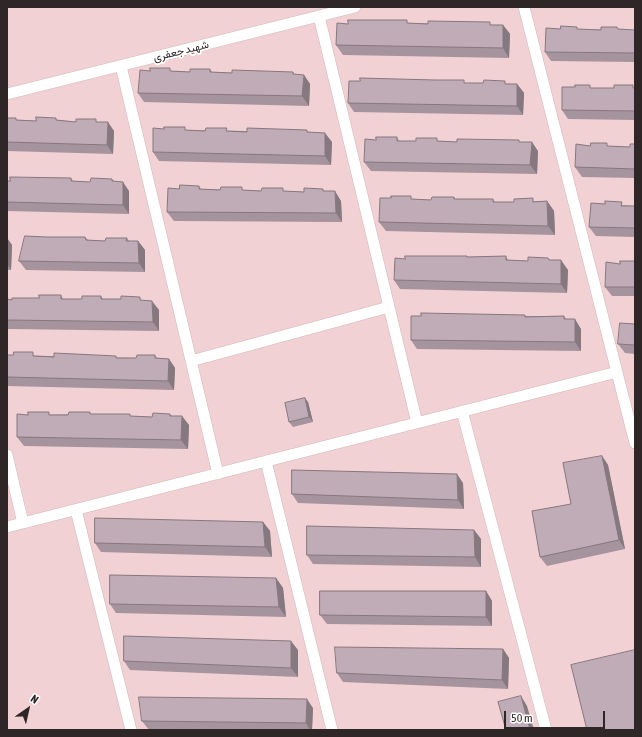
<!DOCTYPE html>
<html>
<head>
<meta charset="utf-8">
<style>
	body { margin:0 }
	#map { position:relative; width:642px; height:737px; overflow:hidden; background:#f7dfe1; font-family:"Asap Condensed",sans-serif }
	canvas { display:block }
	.frame { position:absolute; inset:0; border:8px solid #2f2727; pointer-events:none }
	.north { position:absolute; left:8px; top:689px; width:40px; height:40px; -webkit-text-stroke:3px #fff; paint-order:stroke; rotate:34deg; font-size:11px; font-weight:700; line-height:16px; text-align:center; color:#2f2727 }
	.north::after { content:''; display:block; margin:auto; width:14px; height:18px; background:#2f2727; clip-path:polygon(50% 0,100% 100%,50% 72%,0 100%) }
	.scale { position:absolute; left:504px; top:711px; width:101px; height:18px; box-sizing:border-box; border:2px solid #2f2727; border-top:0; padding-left:5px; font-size:12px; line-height:14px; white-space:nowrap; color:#2f2727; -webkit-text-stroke:3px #fff; paint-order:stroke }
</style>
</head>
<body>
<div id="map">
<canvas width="642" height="737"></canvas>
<div class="frame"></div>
<div class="north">N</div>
<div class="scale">50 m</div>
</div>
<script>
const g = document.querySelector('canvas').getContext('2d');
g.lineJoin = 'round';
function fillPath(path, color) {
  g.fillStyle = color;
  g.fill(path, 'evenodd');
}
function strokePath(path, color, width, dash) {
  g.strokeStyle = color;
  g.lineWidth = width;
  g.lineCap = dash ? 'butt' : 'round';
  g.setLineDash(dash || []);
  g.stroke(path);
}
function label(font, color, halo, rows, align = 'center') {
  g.font = font + ' "Asap Condensed",Vazirmatn,sans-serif';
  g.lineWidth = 3.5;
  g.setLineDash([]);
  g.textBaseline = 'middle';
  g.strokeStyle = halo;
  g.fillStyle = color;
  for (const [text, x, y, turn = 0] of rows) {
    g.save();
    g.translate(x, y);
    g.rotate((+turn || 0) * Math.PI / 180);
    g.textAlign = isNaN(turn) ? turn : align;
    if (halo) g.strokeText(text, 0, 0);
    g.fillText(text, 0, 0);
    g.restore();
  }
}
const built = new Path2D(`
	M7,7H635V730H7Z`);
const street = new Path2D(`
	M524,7L635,443
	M319,16L417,423
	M121,66L218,474
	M7,94L355,7
	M191,361L389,307
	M462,411L546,730
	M7,455L23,523
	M266,461L332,730
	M76,510L131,730
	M7,527L617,372`);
const wall = new Path2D(`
	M409,23L503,25L510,34L509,58L343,55L336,45L348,24Z
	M560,29L635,30V62L551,61L545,52Z
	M210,69L212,72L232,73L293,72L295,75H304L310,84L309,106L144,102L138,93L172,71L190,72Z
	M360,81L517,84L524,93L523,115L354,112L348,103Z
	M592,88H635V120L568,119L562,110Z
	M7,118L18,120L36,121L58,120L76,122H98L114,131L113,154L7,151Z
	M187,130L308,132L332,142L331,165L159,161L153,152Z
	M397,137L399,141H438L457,142H520L538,151L537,174L371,171L364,162L376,140Z
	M635,144V178L582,177L575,167L590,146L630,147Z
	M71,178L73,181L90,182L112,179L114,181L129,191V214L7,211V181Z
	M199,186L201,189L304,192L325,191L341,201L342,222L174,221L167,212L179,189Z
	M454,197L455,199H493L495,202H514L547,201L554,211L555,235L386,231L379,222L413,199L431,200Z
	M605,204L635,206V237L596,236L589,227Z
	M47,237H85L88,240L105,241L127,238L129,241H138L145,250V272L26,270L19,261Z
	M7,238L12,245L11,270H7Z
	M467,256L468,257L506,256L508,260L528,261L548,258L550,260L568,270L567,293L400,289L394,280L405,259Z
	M635,261V296H612L605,287L620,264Z
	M61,295L63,299H82L101,296L103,299L142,300L159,310V331L7,329V299L12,300L39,298Z
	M421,316H564L566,319L581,329V351L417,349L411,340Z
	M635,324V354L625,353L618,344Z
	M7,355L136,358L155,355L157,358L169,359L175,368L174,390L7,386Z
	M308,402L313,422L293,427L289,422Z
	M91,414L152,417L170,414L172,416L189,425L188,449L24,446L17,437L28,415Z
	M602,456L608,465L625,549L547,566L540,557L571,504Z
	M463,483L464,509L298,503L292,494Z
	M263,522L270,531L272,557L101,552L95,543Z
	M474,530L481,539V567L313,564L307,555Z
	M276,578L283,588L286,617L116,613L110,604Z
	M486,591L492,601V626L327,624L320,615Z
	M503,649L509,658L508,689L343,682L337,673Z
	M298,650V677L130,670L124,661Z
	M313,708L312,730H149L142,721Z`);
const shadedWall = new Path2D(`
	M503,25L510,34L509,58L503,48Z
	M304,75L310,84L309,106L302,96Z
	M517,84L524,93L523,115L517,106Z
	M108,122L114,131L113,154L107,145Z
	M325,133L332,142L331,165L325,156Z
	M532,142L538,151L537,174L530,165Z
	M123,182L129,191V214L123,205Z
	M335,191L341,201L342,222L336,213Z
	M547,201L554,211L555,235L548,226Z
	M7,238L12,245L11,270L7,264Z
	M138,241L145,250V272L139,263Z
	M561,260L568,270L567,293L561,284Z
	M152,301L159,310V331L153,322Z
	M575,319L581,329V351L575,342Z
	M169,359L175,368L174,390L168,381Z
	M305,398L308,402L313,422L309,417Z
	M182,416L189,425L188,449L181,440Z
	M602,456L608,465L625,549L619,540Z
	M457,474L463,483L464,509L458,500Z
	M263,522L270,531L272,557L265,547Z
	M474,530L481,539V567L475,557Z
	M276,578L283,588L286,617L279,607Z
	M486,591L492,601V626L486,617Z
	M291,641L298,650V677L291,668Z
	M503,649L509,658L508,689L502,680Z
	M521,696L527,706L534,730H530Z
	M307,699L313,708L312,730H310L306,723Z`);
const building = new Path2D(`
	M348,20H407V23L428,24V21L490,22V25H503V48L336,45L337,23L348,24Z
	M561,26L577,27V29L601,30V27H617L618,29L635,30V53L545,52L546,28L560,29Z
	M150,68H170V71L190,72V69H210V72L232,73V70L293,72V74L304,75L302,96L138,93L140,70L150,71Z
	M360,78L435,80H464V83H483L484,80L505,81V84H517V106L348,103L349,81H360Z
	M575,85H590V88H614V85H633V88H635V111L562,110V87H575Z
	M36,117L56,118V120L76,122V119H96V122H108L107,145L7,142V118H16V120L36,121Z
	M164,127H185V130L205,131L206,128H227L226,131L247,132V128L307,130V132L325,133V156L153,152V128L164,129Z
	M376,137H397V141H416V138H437V141L457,142V139L519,140V142H532L530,165L364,162L365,139L376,140Z
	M591,143H607V146L630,147V144H635V169L575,167L576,144L590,146Z
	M10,177L71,178V181L90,182L91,178L112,179V181L123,182V205L7,202V181H10Z
	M180,185L199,186V189L220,190L221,187H242V190L261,191L262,188H283V191L304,192V188L323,189V191H335L336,213L167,212L168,188L179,189Z
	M391,196H411V199L431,200L432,197H454V199H493V202H514V199L533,198V202L547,201L548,226L379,222L380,198H391Z
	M605,201L622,202L621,206H635V228L589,227L591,203L605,204Z
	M25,236L47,237H85L86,240L105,241L106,238H127L126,241H138L139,263L19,261Z
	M405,256H467V257L506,256V260L528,261V257L548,258L549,260H561V284L394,280L395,258L405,259Z
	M620,261H635V287H605L606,262L620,264Z
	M39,295H61V299H82V296H101V299H121V296L140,297V300L152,301L153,322L7,320V299L12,300V298H39Z
	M421,313L525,315V317L564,316V319H575V342L411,340V316H421Z
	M620,323L635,324V345L618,344Z
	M14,352H33V356L54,357V353L116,356V358H136L137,355H155V358L169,359L168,381L7,377V355H13Z
	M305,398L309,417L289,422L285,403Z
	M28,412H49V415H68L69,412H90V414H130V416L152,417L153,413L170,414V416H182L181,440L17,437V414L28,415Z
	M602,456L619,540L540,557L532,511L571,504L563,463Z
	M292,470L457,474L458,500L292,494Z
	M95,518L263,522L265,547L95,543Z
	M307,526L474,530L475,557L307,555Z
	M110,575L276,578L279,607L110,604Z
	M320,591H486V617L320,615Z
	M124,636L291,641V668L124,661Z
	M335,647L503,649L502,680L337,673Z
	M635,650V730H587L571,665Z
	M521,696L530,730H506L498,702Z
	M139,697L307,699L306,723L142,721Z`);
const streetNames = [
	["شهید جعفری",181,51,-14]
];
fillPath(built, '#f2d1d4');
strokePath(street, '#cfb8b9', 12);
strokePath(street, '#fff', 11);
fillPath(wall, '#a5949d');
fillPath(shadedWall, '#86787f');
fillPath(building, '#c0acb6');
strokePath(building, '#86787f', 1);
label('11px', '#2f2727', '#fff', streetNames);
</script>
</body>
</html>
